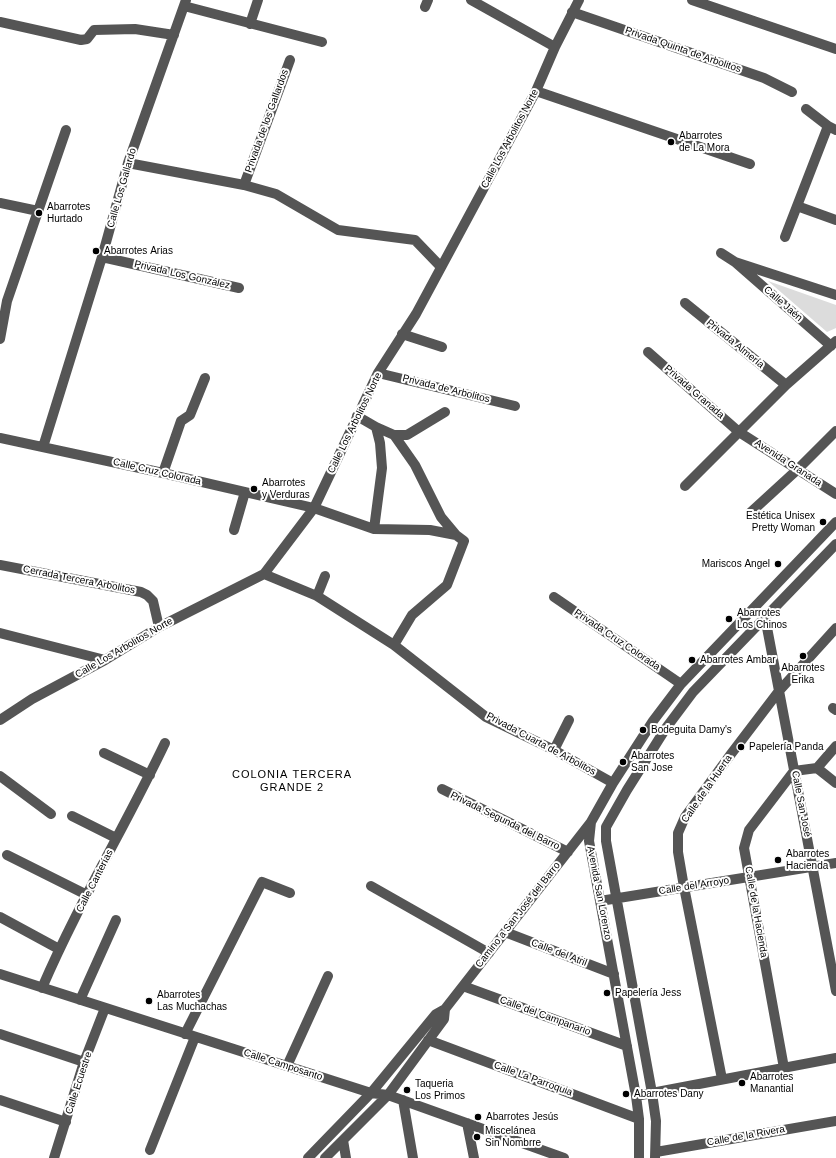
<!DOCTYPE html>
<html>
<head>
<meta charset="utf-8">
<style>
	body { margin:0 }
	canvas { display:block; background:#fff }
</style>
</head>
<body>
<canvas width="836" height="1158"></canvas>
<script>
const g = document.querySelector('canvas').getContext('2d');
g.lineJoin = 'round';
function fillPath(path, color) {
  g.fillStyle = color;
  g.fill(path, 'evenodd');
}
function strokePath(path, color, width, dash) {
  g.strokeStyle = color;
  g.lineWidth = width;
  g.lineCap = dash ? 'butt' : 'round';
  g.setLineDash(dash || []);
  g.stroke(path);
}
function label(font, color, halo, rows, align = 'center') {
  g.font = font + ' Helvetica,sans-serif';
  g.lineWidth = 4;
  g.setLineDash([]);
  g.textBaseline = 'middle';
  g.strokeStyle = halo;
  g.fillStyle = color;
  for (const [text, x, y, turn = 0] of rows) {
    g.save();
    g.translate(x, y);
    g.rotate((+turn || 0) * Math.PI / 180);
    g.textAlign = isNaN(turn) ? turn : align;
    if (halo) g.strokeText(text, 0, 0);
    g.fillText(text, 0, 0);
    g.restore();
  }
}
const green = new Path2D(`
	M768,281L836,305V328L827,332Z`);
const minor = new Path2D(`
	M471,0L555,47
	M692,0L836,49
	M184,6L322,42
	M425,7L428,0
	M572,12L764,78L792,92
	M0,22L81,40L87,39L94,30L135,29L174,35
	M250,24L258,0
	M536,91L750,164
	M806,109L828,126L836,130
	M128,163L244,185L276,194L338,230L415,240L441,267
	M244,185L290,60
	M0,203L38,211
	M797,206L836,220
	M785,237L828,126
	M721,253L735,262L836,295
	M102,257L239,288
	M735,262L831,346
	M685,303L786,385
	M402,334L442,347
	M0,339L7,301L66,130
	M648,352L739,432L836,494
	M378,373L515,406
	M357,416L376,427L380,443L382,468L374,529
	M376,427L394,435L415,465L441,517L456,535
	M394,435H407L445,412
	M0,438L163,473L314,508L374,529L430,530L456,535L464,541L447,585L412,615L394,645
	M43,447L102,257L128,163L186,0
	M163,473L181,421L190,415L205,378
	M685,486L786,385L836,341
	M750,513L798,469L836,431
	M234,530L245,492
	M0,565L141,592L147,595L153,601L159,627
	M264,574L317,596L394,645L486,717L554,750L613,783
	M317,596L325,576
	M554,597L681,684
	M765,617L836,991
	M0,633L105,660
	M833,708L836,710
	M0,720L32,699L105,660L159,627L264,574L314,508L378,373L416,314L536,91L555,47L579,0
	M554,750L569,720
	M104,753L150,775
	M817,768L836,746
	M0,776L51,814
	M442,789L568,852
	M72,816L116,838
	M7,855L87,895
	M371,886L489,953
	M600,901L836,863
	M0,917L59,949
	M505,932L614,974
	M0,974L371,1093L388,1095L564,1158
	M463,986L627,1046
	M42,988C78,904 126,825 165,743
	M80,1000L116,920
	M0,1034L84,1062
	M185,1034L262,882L290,893
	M428,1040L639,1119
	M287,1066L328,976
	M784,1068L744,848L749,830L794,771L817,768L836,783
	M722,1079L684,887L678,852V833L685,817L731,754L779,691L836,628
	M636,1096L836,1058
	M0,1100L66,1122
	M403,1100L413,1158
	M467,1123L474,1158
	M343,1140L346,1158
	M150,1150L195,1037
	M656,1152L836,1121
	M54,1158L84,1062L105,1008
	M308,1158L371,1093L436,1014L445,1009L591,822
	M325,1158L388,1095L444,1019L445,1009
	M639,1158V1119L636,1096L589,841L591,822L613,783L653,721L681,684L836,522
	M655,1158L656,1121L652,1093L606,841V827L627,790L666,728L693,692L836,544`);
const markers = [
	[671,142,4,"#000"],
	[39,213,4,"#000"],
	[96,251,4,"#000"],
	[254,489,4,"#000"],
	[823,522,4,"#000"],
	[778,564,4,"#000"],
	[729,619,4,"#000"],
	[803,656,4,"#000"],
	[692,660,4,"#000"],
	[643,730,4,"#000"],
	[741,747,4,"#000"],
	[623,762,4,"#000"],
	[778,860,4,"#000"],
	[607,993,4,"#000"],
	[149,1001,4,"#000"],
	[742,1083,4,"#000"],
	[407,1090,4,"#000"],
	[626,1094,4,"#000"],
	[478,1117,4,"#000"],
	[477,1137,4,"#000"]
];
const streetNames = [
	["Privada Quinta de Arbolitos",683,50,19],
	["Privada de los Gallardos",267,121,-70],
	["Calle Los Arbolitos Norte",510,139,-62],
	["Calle Los Gallardo",122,188,-74],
	["Privada Los González",182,275,13],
	["Calle Jaén",783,304,41],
	["Privada Almería",735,344,39],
	["Privada de Arbolitos",446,389,14],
	["Privada Granada",694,392,41],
	["Calle Los Arbolitos Norte",355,423,-64],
	["Avenida Granada",788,463,33],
	["Calle Cruz Colorada",157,472,13],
	["Cerrada Tercera Arbolitos",79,580,11],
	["Privada Cruz Colorada",617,640,34],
	["Calle Los Arbolitos Norte",124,648,-30],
	["Privada Cuarta de Arbolitos",541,744,28],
	["Calle de la Huerta",707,789,-55],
	["Calle San José",801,804,79],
	["Privada Segunda del Barro",505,821,26],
	["Calle Canterías",95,881,-63],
	["Calle del Arroyo",694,886,-9],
	["Avenida San Lorenzo",599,893,79],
	["Calle de la Hacienda",756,912,80],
	["Camino a San José del Barro",518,915,-52],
	["Calle del Atril",559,953,21],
	["Calle del Campanario",545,1016,20],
	["Calle Camposanto",283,1065,18],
	["Calle La Parroquia",533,1079,20],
	["Calle Ecuestre",79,1083,-72],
	["Calle de la Rivera",746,1136,-10]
];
const poiNames = [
	["Abarrotes",679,136],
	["de La Mora",679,148],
	["Abarrotes",47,207],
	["Hurtado",47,219],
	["Abarrotes Arias",104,251],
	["Abarrotes",262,483],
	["y Verduras",262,495],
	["Estética Unisex",815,516,"right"],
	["Pretty Woman",815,528,"right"],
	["Mariscos Angel",770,564,"right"],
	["Abarrotes",737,613],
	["Los Chinos",737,625],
	["Abarrotes Ambar",700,660],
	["Abarrotes",803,668,"center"],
	["Erika",803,680,"center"],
	["Bodeguita Damy's",651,730],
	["Papelería Panda",749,747],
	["Abarrotes",631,756],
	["San Jose",631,768],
	["Abarrotes",786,854],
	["Hacienda",786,866],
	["Papelería Jess",615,993],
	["Abarrotes",157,995],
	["Las Muchachas",157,1007],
	["Abarrotes",750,1077],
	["Manantial",750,1089],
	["Taqueria",415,1084],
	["Los Primos",415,1096],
	["Abarrotes Dany",634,1094],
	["Abarrotes Jesús",486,1117],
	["Miscelánea",485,1131],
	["Sin Nombrre",485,1143]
];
const neighbourhoodNames = [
	["COLONIA TERCERA",292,775],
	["GRANDE 2",292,788]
];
fillPath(green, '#dcdcdc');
strokePath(minor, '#555', 10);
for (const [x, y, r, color] of markers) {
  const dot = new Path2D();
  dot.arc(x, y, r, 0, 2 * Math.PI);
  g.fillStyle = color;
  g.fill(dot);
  strokePath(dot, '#fff', 1.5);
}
label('10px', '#000', '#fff', streetNames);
label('10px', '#000', '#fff', poiNames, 'left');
g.letterSpacing = '1px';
label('11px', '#000', '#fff', neighbourhoodNames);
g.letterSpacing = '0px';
</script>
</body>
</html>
